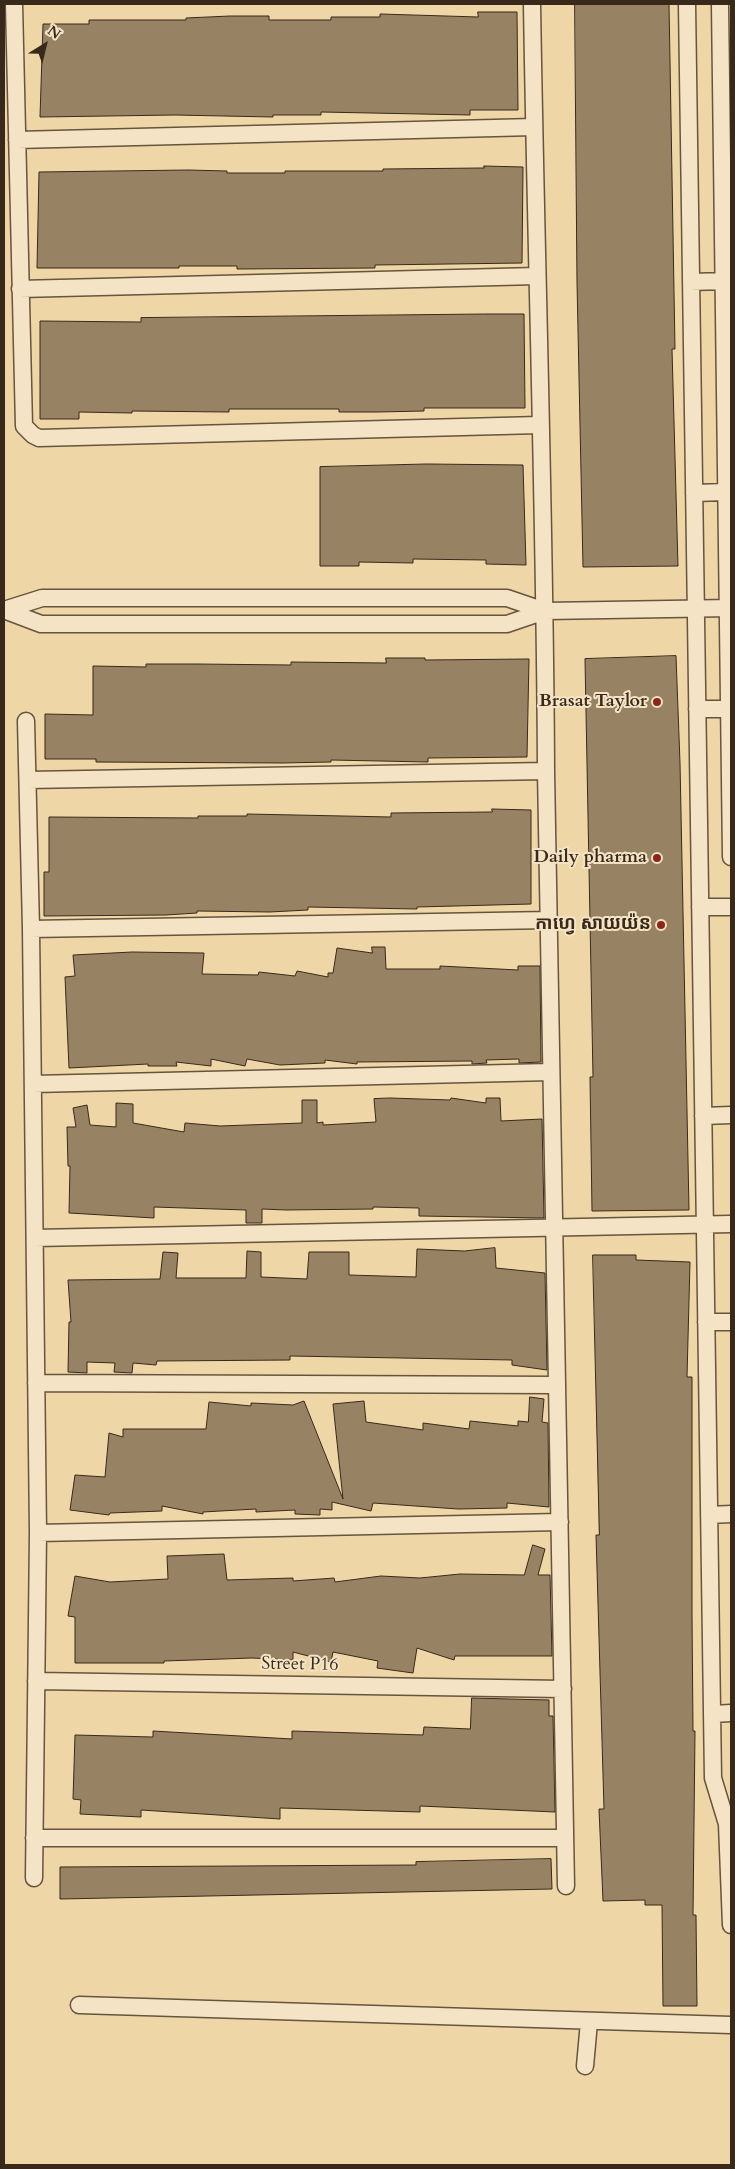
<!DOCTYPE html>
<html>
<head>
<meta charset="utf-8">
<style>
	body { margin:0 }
	#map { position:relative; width:735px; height:2169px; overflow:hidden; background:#eed6a6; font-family:Cardo,serif }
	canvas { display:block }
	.frame { position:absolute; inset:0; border:5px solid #38291b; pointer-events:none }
	.north { position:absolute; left:20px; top:20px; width:50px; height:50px; -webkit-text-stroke:4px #f4e4c5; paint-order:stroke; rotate:36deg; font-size:14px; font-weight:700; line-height:20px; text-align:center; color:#38291b }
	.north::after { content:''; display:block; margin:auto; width:18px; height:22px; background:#38291b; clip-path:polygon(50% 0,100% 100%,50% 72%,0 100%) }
</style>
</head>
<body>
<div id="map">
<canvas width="735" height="2169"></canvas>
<div class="frame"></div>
<div class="north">N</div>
</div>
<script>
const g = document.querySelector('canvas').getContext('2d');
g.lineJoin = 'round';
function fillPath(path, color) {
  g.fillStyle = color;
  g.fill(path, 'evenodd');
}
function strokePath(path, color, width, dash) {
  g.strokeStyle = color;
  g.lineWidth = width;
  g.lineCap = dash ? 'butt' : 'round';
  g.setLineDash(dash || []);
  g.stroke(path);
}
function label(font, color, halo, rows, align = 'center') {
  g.font = font + ' Cardo,"Noto Sans Khmer",serif';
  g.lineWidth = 4;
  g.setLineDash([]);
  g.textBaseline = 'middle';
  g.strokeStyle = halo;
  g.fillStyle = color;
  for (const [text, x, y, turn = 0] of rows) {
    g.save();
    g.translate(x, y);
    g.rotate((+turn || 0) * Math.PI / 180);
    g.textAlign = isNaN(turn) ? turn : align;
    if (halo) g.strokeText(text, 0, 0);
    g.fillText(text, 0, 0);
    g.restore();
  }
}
const building = new Path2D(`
	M575,4H669L675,349H672L678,566L583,567L577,282Z
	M478,12H517L518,110H470V115L321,112V115H273V117L175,115L40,117L43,24H89V20H186V18L230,16H269V20H331V17H380V14L478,17Z
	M484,166L523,167L522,263L375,265V268L237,269V266H179V268H37L39,172L188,170L227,171V173H285V171H383V169L484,168Z
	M485,314H524L525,408H424V411L378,412H339V409H229V412L132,411V413L79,412V419H40V321L141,322V318Z
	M427,464L523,465L526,565L486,564V560L413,559V563L359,562V566H320V467Z
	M676,656L680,763L689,1210L592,1211L590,1077H593L585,659Z
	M386,658H425V660L529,659L527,757L428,758V762L331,760V762L282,763L96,762V759H45V714L93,715V666L146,667V664H197L291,665V662L386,663Z
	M492,809L531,810V904L417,907V909L308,907V910L270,912L197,911V913L166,915L44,916V872H49V817L198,818V816H247V814L391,817V813L492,812Z
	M372,947H385L386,969H440V966L518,970V966H540L541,1062L519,1063V1059L486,1060L487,1063L472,1064V1061L357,1062V1064L325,1060V1063L280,1065L247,1059L245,1066L211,1059V1066L176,1062L177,1066H148V1064L69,1068L65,977L75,976L73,955L132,952L204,953L202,974L258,975L259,972L295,976L297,971L328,977V973H333L337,948L372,953Z
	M390,1098L450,1100L451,1098L486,1103V1098H500L501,1121L542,1119L544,1218L419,1216V1208L373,1207V1209L286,1210L262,1209V1223H246V1210L154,1207V1218L69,1213L70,1166H68L67,1127H76L73,1108L87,1105L90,1125L116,1127V1103L133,1104V1123L184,1132L185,1123L220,1126L302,1123V1100H317V1123L323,1122V1125L376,1122L374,1099Z
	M495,1248L496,1268L545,1273L547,1370L512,1365V1360L290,1356V1360L157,1361L156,1365L133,1363L132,1373L114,1372L115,1363L87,1362V1373L68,1372L69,1322H71L68,1280L160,1279L163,1252L178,1253L176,1278H246L247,1251L261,1252V1277L307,1279L309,1252H349V1275L416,1277L417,1249L464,1251Z
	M593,1255H636V1260L690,1262L687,1377H692V1615L693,1731H695L693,1915H696L697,2006H663L662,1905H645V1900L603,1901L599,1809H604L596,1535H599Z
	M530,1397L544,1399L542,1422L548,1423L549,1507L507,1503V1508L458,1509L373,1503L371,1511L332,1502V1510L320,1509V1515L295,1514V1510L256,1512V1509L203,1512V1514L162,1506V1511L110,1513L109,1515L70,1510L75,1475L105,1477L109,1433L123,1437V1429H206L209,1402L251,1406V1403L293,1405L304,1401L343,1499L333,1404L364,1401L366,1422L423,1430V1423L469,1429L470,1421L518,1426V1421L528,1422Z
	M533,1545L545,1549L538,1575H550L552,1656H455L454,1660L417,1648L413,1673L377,1668L378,1661L333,1652L331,1662L293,1652V1660L252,1658L164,1661V1663H75V1617L68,1616L75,1576L110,1582L168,1579L167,1556L224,1554L227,1580L293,1578V1581L334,1578L335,1582L381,1576L420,1578L460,1574L524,1575Z
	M472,1698L549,1700V1716H553L555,1812L420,1806V1812L280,1808V1819L141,1810V1817L80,1814L81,1800L73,1799L75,1735L153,1737V1731L292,1739V1731L423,1735L424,1727L470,1729Z
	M551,1859L552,1889L60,1899V1867L416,1865V1862Z`);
const minor = new Path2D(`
	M14,4L24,426L33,435L39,438L539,425
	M532,4C536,260 545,515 546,771L566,1886
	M687,4L713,1778L727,1824L731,1925
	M720,4L731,857
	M17,140L534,127
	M691,282L724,281
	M20,289L537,276
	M694,493L726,492
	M4,610L41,624H507L545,611L731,608
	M4,610L42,598H507L545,611
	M697,709H729
	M26,721L31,929L38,1533L34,1878
	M28,780L546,771
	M700,907H731
	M31,929L549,920
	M33,1084L551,1072
	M703,1116L731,1115
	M35,1238L731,1224
	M706,1322H731
	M36,1383L557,1385
	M709,1515L731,1514
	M38,1533L560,1522
	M36,1681L563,1689
	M712,1714L731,1713
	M34,1838H565
	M79,2005L731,2025
	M585,2066L589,2022`);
const markers = [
	[657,702,5,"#8f2418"],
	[657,858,5,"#8f2418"],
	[661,925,5,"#8f2418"]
];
const poiNames = [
	["Brasat Taylor",647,702],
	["Daily pharma",647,858],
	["កាហ្វេ សាយយ៉ន",651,925]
];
const streetNames = [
	["Street P16",300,1665,1]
];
fillPath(building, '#978363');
strokePath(building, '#38291b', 1);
strokePath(minor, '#66543e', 19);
strokePath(minor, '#f4e4c5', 16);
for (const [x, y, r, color] of markers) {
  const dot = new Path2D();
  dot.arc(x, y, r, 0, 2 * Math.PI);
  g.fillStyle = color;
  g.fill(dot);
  strokePath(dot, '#f4e4c5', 2);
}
label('bold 18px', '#38291b', '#f4e4c5', poiNames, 'right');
label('18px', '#38291b', '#f4e4c5', streetNames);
</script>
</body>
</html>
